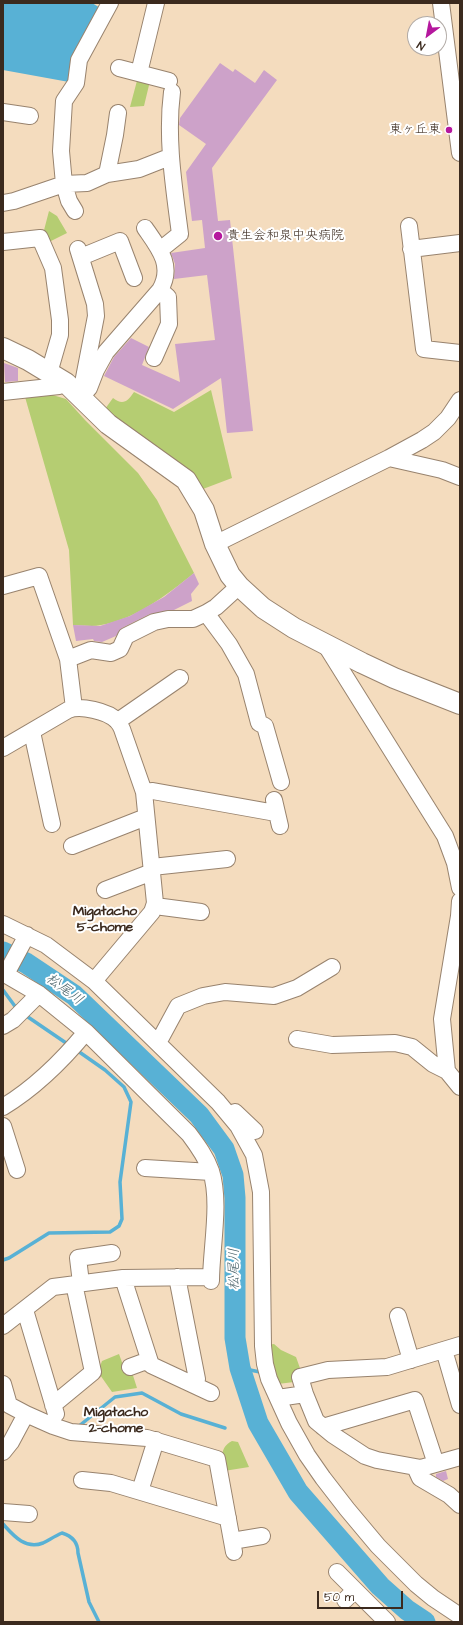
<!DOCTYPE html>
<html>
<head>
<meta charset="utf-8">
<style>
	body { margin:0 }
	#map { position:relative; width:463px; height:1625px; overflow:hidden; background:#f4dcbe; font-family:"Architects Daughter",sans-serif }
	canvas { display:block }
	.frame { position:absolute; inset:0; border:4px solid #3b2a1e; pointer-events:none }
	.north { position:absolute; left:407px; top:16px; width:40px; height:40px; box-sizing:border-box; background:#fff; border:1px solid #b1aaa5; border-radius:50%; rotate:212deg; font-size:11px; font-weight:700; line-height:16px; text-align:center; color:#3b2a1e }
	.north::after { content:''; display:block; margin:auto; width:14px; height:18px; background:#b5179e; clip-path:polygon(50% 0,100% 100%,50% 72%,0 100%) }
	.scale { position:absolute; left:317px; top:1591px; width:86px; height:18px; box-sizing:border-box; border:2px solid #3b2a1e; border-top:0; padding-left:5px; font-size:12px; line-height:14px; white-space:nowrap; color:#3b2a1e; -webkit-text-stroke:3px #fff; paint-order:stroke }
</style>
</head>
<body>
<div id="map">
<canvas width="463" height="1625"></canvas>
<div class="frame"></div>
<div class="north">N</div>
<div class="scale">50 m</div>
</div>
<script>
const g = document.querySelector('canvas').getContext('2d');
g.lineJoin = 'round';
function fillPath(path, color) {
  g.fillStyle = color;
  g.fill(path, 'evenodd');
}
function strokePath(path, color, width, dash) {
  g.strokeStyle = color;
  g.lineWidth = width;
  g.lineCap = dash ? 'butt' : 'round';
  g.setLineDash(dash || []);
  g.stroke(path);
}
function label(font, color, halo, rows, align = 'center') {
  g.font = font + ' "Architects Daughter","Klee One",sans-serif';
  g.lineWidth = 4;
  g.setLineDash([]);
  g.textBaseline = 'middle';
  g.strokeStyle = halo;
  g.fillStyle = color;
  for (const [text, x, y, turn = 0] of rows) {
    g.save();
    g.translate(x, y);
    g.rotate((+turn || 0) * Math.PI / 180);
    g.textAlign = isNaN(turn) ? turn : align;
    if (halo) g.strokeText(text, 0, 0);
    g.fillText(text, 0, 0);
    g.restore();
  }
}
const green = new Path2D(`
	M138,77L150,81L144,106L130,107Z
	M49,211L57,216L67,233L47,243L43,234Z
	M211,390L232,478L203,489L194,476L130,430L105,409L113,398C123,406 128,401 134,392L174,412Z
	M46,393L66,399L85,420L138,473L157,500L194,573C167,595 136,619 101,625C92,627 82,625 73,625L69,550L25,397Z
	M274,1344L281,1350L296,1357L301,1371L293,1374L294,1382L278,1384L267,1345Z
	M119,1354L123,1365L129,1363L137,1388L112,1392L98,1372L102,1361Z
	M232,1441L238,1442L249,1467L224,1471C222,1458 219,1448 232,1441Z`);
const water = new Path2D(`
	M3,3H92L102,9L69,82L3,70Z`);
const stream = new Path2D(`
	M3,990L17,1009
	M25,1015L69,1045
	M3,1260L9,1258L49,1233L110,1232L119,1226L122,1219L120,1182L131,1102L124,1087L105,1070L75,1049
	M240,1368L260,1372
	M79,1426L115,1397L142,1393L181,1414L225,1428
	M3,1524C13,1535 25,1550 43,1543C49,1540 55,1536 62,1533C72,1536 78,1542 78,1553L89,1602L99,1622`);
const river = new Path2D(`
	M3,952L26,963L74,995L199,1115L224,1149L233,1175L235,1198V1338L240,1368L258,1423L298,1492L380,1586L407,1610L425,1622`);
const building = new Path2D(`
	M220,63L233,72L235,69L255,83L264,70L277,80L212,168L218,221L230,220L253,431L227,433L221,378L173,409L104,376L114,357L131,338L149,347L142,365L180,382L175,344L215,340L207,275L174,279L175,264L171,253L205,248L202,220L192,221L186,172L206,144L179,125L180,118Z
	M4,363L18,368V381L5,382Z
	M194,573L199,584L191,594L192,601L174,610L150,614L122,628L116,636L102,642L94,641L93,639L76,641L73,625L100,626L130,616L164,597Z
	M446,1471L448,1479L443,1481L436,1477V1474Z`);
const minor = new Path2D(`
	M441,3L460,153
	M119,68L169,81
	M139,73L156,3
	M3,112L30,116
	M107,174L115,135L118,113
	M3,203L14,201L64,184L87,183L107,174L139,169L167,158
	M75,211L69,201L64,184L61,151L64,101L76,83L79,60L110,3
	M409,226L424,349L460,353
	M3,242L40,238L53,268L60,320V335L49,373
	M78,249L95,304L96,316L83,383
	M411,249L460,243
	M160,250L180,234C174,187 166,139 172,92
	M81,257L120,241L134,278
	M154,358L169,324L168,297L160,290
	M3,392L59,386L66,383
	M81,397L89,388L96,370L106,352L160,290C174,266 159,248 145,228
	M389,458L442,470L460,477
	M215,544L389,458L422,440L434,432L448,418L460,400
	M3,586L39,576L68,659
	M206,613L229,644L246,674L259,723L265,726L281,782
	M325,644L445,836L455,863L460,888
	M74,708L68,659L91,650L111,653L120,649L126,636L154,622L168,619H193L206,613L216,607L239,586
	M118,721L180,678
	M32,732L52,824
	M3,748L68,710C80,705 108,711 117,721C119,723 121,726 122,729L144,792L155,903L152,912L94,981
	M144,792L153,791L276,813
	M274,800L280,826
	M72,846L146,817
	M152,867L227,859
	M105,890L152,872
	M460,901L459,916L442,1019L447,1071L460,1087
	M155,906L201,912
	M3,924L46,945L94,981L218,1102L238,1126L254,1155L261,1192L263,1346L265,1364L269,1379L289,1423L307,1455L323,1478L347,1509L378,1546L416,1584L433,1598L460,1616
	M3,973L39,994L86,1032L189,1134C198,1146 206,1157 211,1171C221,1202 211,1249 211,1281
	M6,974L27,935
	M3,1026L13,1020L39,994
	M297,1039L332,1045L395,1043L412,1047L433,1064L447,1071
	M158,1043L178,1006L203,996L225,992L274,996L297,988L332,967
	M3,1107C36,1087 62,1061 86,1032
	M235,1112L255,1131
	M3,1126L17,1170
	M145,1168L211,1172
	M177,1277L197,1379L194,1385
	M123,1278L151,1365L211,1393
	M81,1283L78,1258L112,1253
	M25,1310L56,1414
	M398,1316L411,1360
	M3,1326L53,1287L123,1278L211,1277
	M444,1350L460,1405
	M130,1367L149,1360
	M3,1384L9,1405L26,1414
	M305,1394L316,1421L333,1435L365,1456L377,1460L421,1468L460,1457
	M278,1398L305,1394L300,1377L328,1370L387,1367L460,1345
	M53,1405L93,1372L74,1284
	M323,1427L415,1400L436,1464
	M3,1452L11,1442L26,1414L53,1426L71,1432L147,1438L217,1459L234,1552
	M415,1467L420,1478L449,1495L460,1505
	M82,1480L111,1483L228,1518
	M140,1491L156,1440
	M3,1512L29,1514
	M232,1541L262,1536
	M337,1572L387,1622
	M345,1600L355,1590`);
const major = new Path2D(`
	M3,348L28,360L66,383L108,424L186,480L204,510L215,544L230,575L239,586L263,608L294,628L362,663L394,678L460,704`);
const markers = [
	[449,130,4,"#b5179e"],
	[218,236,5,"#b5179e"]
];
const poiNames = [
	["東ヶ丘東",441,130],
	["貴生会和泉中央病院",227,236,"left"]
];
const neighbourhoodNames = [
	["Migatacho",105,912],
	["5-chome",105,928],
	["Migatacho",116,1413],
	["2-chome",116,1429]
];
const waterNames = [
	["松尾川",64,990,37],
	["松尾川",235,1269,-90]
];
fillPath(green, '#b5cd72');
fillPath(water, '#58b1d5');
strokePath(stream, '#58b1d5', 3.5);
strokePath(river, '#58b1d5', 21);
fillPath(building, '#cda2c9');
strokePath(minor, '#98836e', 18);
strokePath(major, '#98836e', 22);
strokePath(minor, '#fff', 16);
strokePath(major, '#fff', 20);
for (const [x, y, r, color] of markers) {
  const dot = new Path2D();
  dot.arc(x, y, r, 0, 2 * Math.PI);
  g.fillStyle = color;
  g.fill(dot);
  strokePath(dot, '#fff', 1.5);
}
label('13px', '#3b2a1e', '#fff', poiNames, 'right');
label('bold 14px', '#3b2a1e', '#fff', neighbourhoodNames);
label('italic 14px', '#476067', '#fff', waterNames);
</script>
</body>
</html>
